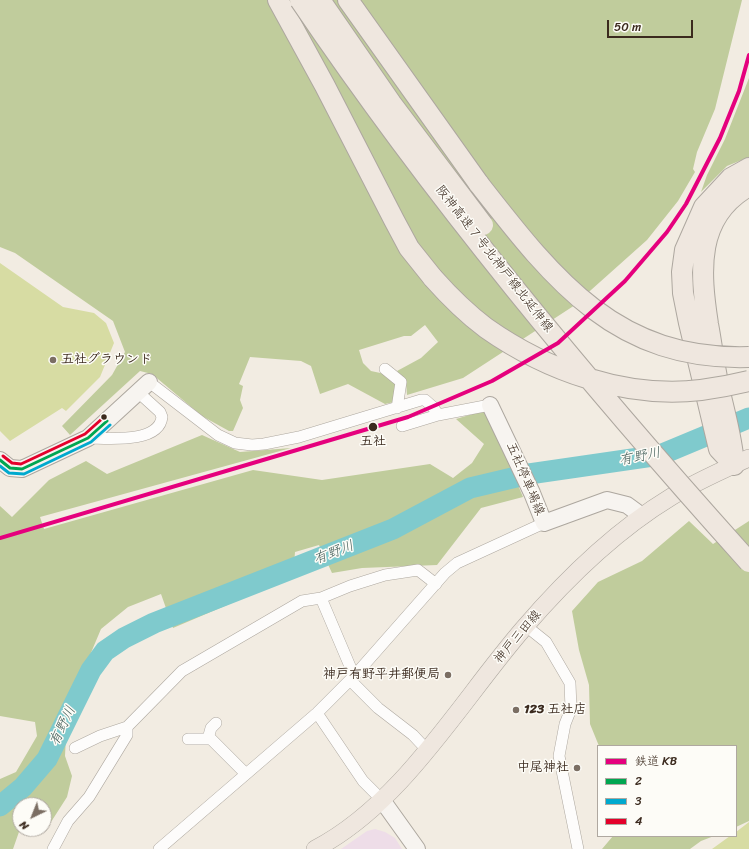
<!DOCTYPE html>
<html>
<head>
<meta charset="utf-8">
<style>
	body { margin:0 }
	#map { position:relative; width:749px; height:849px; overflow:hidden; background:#f2ece2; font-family:Sriracha,"Klee One",sans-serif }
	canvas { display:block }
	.legend { position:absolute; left:597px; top:745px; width:140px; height:92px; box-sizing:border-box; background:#fdfcf7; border:1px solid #afa8a0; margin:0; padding:5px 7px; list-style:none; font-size:12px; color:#3b2a1e }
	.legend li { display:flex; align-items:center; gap:8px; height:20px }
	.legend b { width:20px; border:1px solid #afa8a0 }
	.north { position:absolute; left:12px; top:797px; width:40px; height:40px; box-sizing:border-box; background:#fdfcf7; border:1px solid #afa8a0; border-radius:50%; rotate:223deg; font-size:11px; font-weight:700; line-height:16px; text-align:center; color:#3b2a1e }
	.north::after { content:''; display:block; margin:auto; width:14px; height:18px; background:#7b6e63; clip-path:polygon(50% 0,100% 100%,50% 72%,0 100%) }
	.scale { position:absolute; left:607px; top:20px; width:86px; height:18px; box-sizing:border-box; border:2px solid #3b2a1e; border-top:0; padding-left:5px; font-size:12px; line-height:14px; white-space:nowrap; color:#3b2a1e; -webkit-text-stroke:3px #fdfcf7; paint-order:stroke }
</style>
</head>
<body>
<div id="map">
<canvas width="749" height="849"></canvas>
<ul class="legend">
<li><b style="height:5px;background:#e5007d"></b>鉄道 KB</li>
<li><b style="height:5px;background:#00a651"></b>2</li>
<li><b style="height:5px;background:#00a9ce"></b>3</li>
<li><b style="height:5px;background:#e4002b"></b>4</li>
</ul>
<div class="north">N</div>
<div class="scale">50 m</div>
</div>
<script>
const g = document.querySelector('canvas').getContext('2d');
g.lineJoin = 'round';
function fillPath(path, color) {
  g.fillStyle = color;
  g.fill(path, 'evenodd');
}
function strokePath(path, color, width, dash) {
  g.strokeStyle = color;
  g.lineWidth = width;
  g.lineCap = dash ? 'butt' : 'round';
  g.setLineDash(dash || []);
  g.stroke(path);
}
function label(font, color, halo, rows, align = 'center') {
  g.font = font + ' Sriracha,"Klee One",sans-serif';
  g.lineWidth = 3;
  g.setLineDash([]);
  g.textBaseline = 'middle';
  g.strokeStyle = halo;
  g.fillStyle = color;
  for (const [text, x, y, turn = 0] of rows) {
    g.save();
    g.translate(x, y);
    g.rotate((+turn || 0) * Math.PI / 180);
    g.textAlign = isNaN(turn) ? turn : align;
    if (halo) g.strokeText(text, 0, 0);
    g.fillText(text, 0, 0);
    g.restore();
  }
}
const built = new Path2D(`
	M375,829L385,832L395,838L402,849H341L367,831Z`);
const green = new Path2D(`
	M0,263L63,307L94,313L106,323L114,343L100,377L66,411L62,408L10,441L0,431Z
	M749,822V849H712L730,836H736V832Z`);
const forest = new Path2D(`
	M0,0H742L715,109L697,152L693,169L695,172L678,201L647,240L572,307L463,378L407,395L406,382L397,371L421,358L438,342L425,325L411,336H404L359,350L363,363L371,371L385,374L395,383L394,402L385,404L348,384L320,394L311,366L301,361L250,357L239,384L243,386L240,400L243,408L233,431H229L202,416L152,374L140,371L70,435L62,426L112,375L125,352L113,321L15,253L0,247Z
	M749,78V157L727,166L701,192L707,175L725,139Z
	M486,410L523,497L481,508L437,565L362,568L332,573L319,545L295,552L293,577L173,628L161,594L128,607L101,629L82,674L83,701L66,736L65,756L72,776L67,797L51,822H44V805H20V829L13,849H0V779L16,772L37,736L35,722L0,716V506L12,517L49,480L86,461L107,474L202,435L240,452L291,448L40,517L44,529L253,470L322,480L430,464L453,478L472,463L484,444L456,419Z
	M689,521L713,544L749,521V821L736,827V746H599L590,724L589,685L579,650L572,611L598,582L642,561Z
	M613,836H714L701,841L690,849H602Z`);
const river = new Path2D(`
	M0,806L23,787L47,759L91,670L105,651L124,638L154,623L393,529L470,488L529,474L660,455L749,418`);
const street = new Path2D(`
	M385,369L401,382L397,408
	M149,382L218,435L235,443L252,445L264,444L299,437L421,400H425L433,407L438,415L490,405
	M402,426L438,415
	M88,438C107,438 159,444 162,417L160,412L138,392
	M321,598L352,671L356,674
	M524,628L531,630L546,642L570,683L571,709L565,724L559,756L578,849
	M350,680L378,708L413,735L427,750
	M317,713L363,781L382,800
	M188,739H211L246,774
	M208,739L211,728L216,723
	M75,748L100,736L127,727L182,671L302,601L321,598L350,586L385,575L418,570L436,584
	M53,849L68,821L89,797L127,735V727
	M159,849L317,713L356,674L445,573L457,563L544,523`);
const secondary = new Path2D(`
	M490,405L532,493L544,523L607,500L627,505L642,516
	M0,460L10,468L22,469L88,438L149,382
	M382,800L417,849`);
const primary = new Path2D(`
	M315,849C402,804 460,702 523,629C565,580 615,531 671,497C695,482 723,470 749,458`);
const highway = new Path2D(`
	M278,0L325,86L394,220L409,248L433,278
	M348,0L479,184
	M734,465L719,449L689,323L683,293L682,272L685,250L704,207L731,178L749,168
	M734,465C732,433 721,403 716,372C713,356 711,340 708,324C700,272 695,216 749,186`);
const highwayBridge = new Path2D(`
	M300,0C434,198 589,384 749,562
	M320,0L391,103L483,225
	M479,184C554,280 616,361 749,357
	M433,278C449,296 466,313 486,328C547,371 626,399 701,390C717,388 733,385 749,381`);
const bus1 = new Path2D(`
	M0,460L10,468L22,469L88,438L107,421`);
const bus2 = new Path2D(`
	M0,466L9,473L24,474L91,442L110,425`);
const bus3 = new Path2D(`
	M3,456L12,463L21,464L85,434L104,417`);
const rail1 = new Path2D(`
	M0,538L408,417L492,381L558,343L625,281L667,232L686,204L720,138L739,91L749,55`);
const markers = [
	[53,360,4,"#7b6e63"],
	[104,417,3.5,"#3b2a1e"],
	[373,427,5,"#3b2a1e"],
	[448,675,4,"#7b6e63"],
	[516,710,4,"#7b6e63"],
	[577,768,4,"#7b6e63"]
];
const streetNames = [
	["阪神高速７号北神戸線北延伸線",494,259,52],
	["五社停車場線",525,479,67],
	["神戸三田線",518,637,-50]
];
const poiNames = [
	["五社グラウンド",61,360],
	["神戸有野平井郵便局",440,675,"right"],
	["123 五社店",524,710],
	["中尾神社",569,768,"right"]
];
const stopNames = [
	["五社",373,442]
];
const waterNames = [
	["有野川",640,457,-11],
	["有野川",334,553,-21],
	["有野川",63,726,-64]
];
fillPath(built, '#eedde8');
fillPath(green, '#d7dca3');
fillPath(forest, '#c0cc9c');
strokePath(river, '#7fcacd', 21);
strokePath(street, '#ada79f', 12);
strokePath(secondary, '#ada79f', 18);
strokePath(primary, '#ada79f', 18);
strokePath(highway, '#ada79f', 22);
strokePath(street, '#fdfcfb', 11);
strokePath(secondary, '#f7f4f0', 16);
strokePath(primary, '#efe7df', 17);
strokePath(highway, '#efe7df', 20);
strokePath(highwayBridge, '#ada79f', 22, []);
strokePath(highwayBridge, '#efe7df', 20);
strokePath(bus1, '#00a651', 3);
strokePath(bus2, '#00a9ce', 3);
strokePath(bus3, '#e4002b', 3);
strokePath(rail1, '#e5007d', 4);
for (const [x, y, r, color] of markers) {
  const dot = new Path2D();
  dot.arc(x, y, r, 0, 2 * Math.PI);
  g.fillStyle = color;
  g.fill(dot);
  strokePath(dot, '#fdfcf7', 1.5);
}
label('13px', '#3b2a1e', '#fdfcf7', streetNames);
label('bold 13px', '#3b2a1e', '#fdfcf7', poiNames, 'left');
label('bold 13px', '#3b2a1e', '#fdfcf7', stopNames);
label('italic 14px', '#425d58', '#fdfcf7', waterNames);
</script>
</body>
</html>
